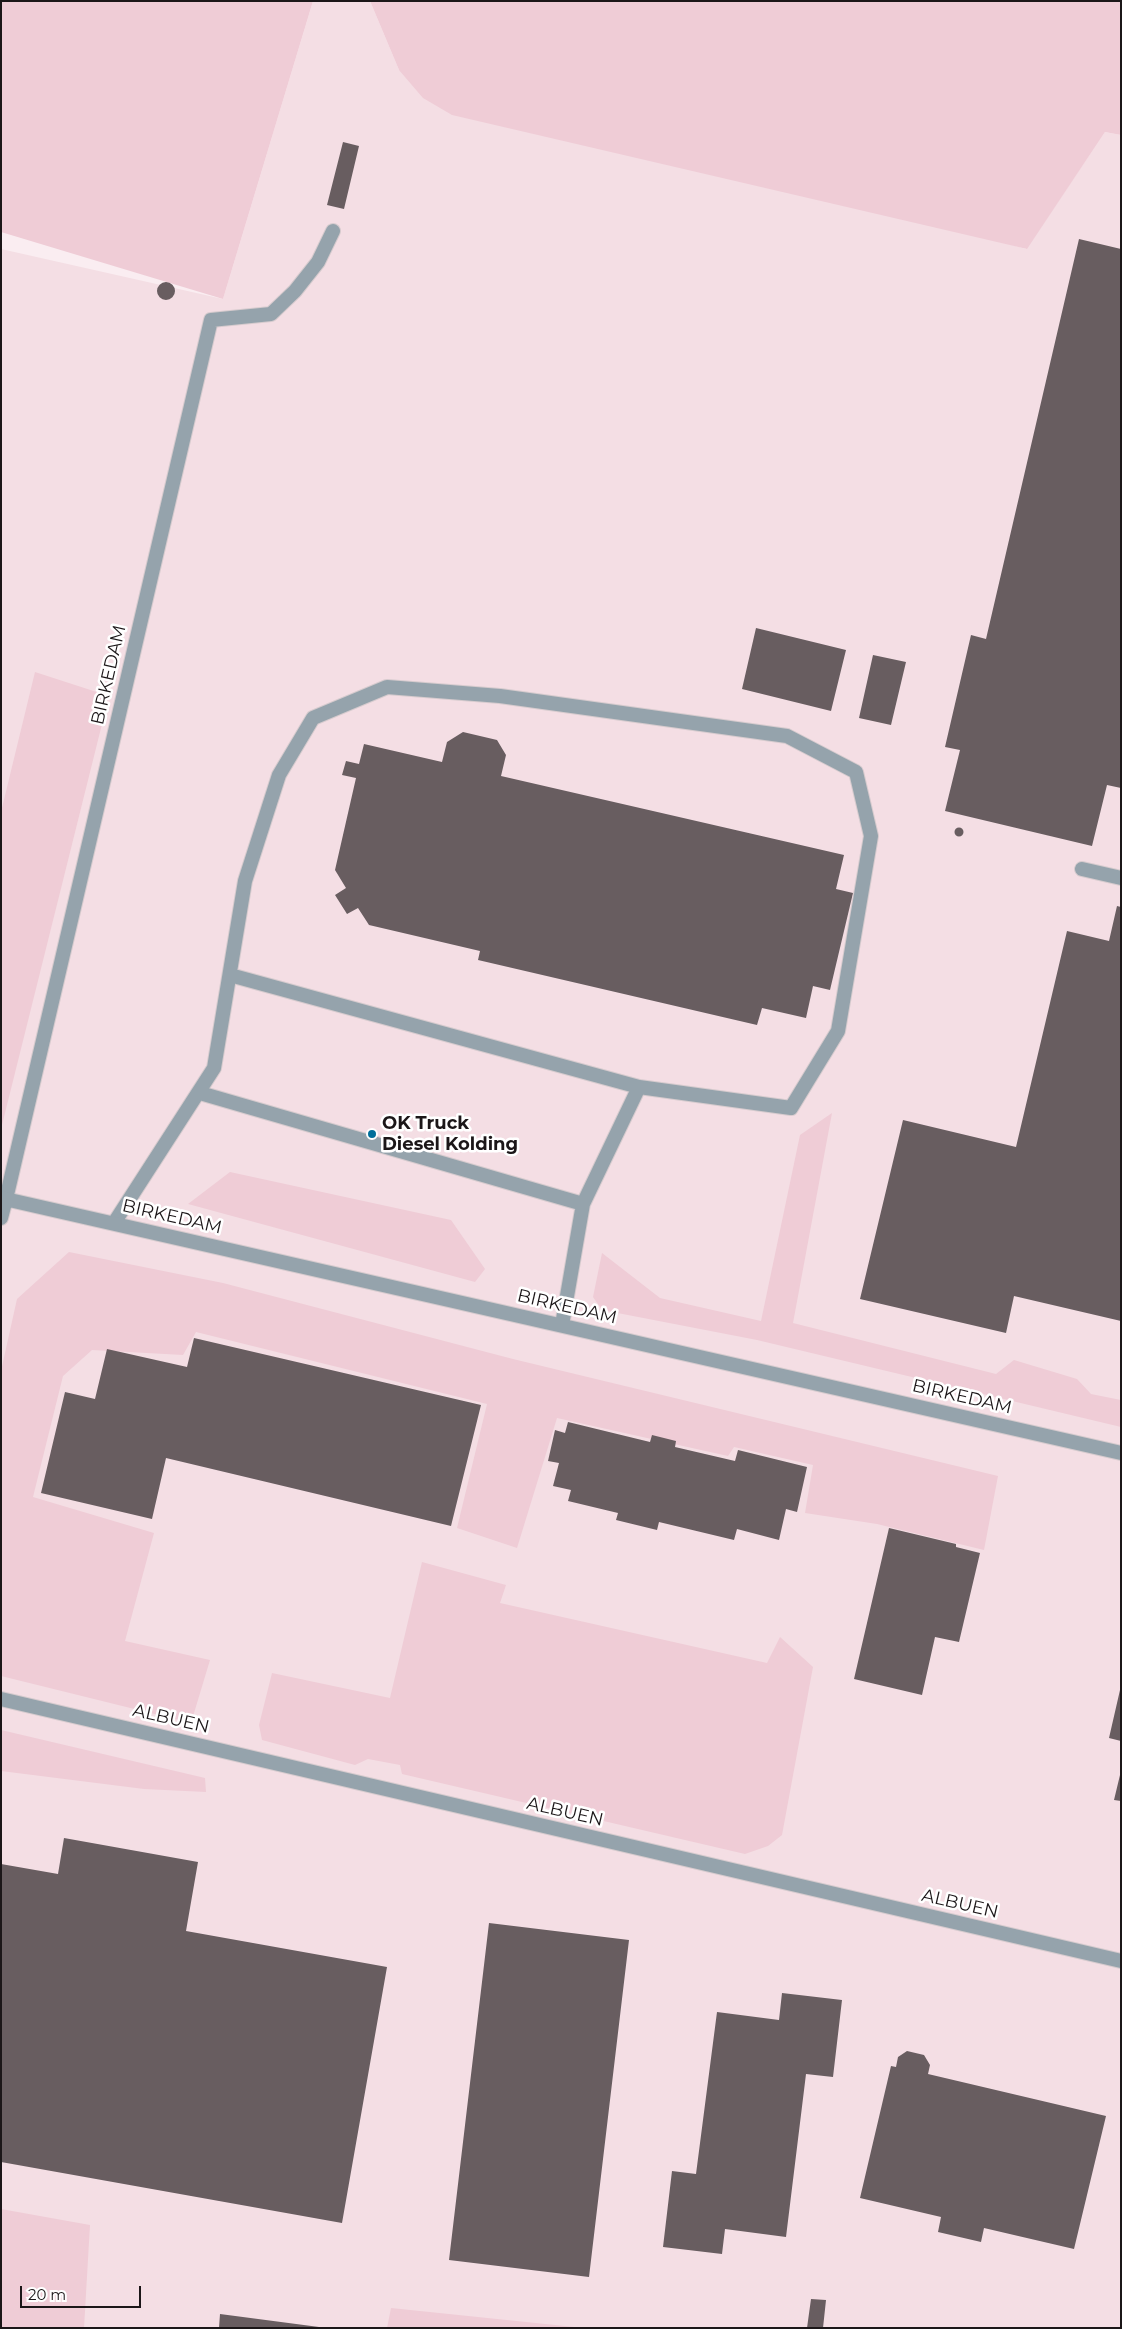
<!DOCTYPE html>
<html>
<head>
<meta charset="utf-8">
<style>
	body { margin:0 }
	#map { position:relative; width:1122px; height:2329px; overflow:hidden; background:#faedf1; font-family:Montserrat,sans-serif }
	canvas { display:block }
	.frame { position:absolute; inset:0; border:2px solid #1b1618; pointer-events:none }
	.scale { position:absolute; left:20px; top:2286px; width:121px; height:22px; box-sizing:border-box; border:2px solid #1b1618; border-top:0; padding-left:6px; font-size:15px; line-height:18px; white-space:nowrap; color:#1b1618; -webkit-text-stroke:4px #fff; paint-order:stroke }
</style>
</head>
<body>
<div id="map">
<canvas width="1122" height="2329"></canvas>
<div class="frame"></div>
<div class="scale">20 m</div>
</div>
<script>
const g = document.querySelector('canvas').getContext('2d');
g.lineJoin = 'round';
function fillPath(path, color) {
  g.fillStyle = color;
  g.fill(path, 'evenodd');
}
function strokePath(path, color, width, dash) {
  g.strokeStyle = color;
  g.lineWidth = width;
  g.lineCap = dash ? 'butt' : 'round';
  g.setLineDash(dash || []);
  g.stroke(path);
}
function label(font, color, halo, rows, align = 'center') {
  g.font = font + ' Montserrat,sans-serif';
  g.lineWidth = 5;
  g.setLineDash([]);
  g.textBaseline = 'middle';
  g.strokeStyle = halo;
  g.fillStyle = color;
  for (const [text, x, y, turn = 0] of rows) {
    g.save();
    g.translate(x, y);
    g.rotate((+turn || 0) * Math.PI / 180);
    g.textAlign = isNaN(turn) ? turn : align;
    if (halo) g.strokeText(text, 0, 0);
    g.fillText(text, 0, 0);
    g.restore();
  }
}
const built = new Path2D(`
	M313,1H370L399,70L1026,249L1105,132L1121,135V2328H1V249L223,299Z`);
const green = new Path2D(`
	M1,1H313L223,299L1,232Z
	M370,1H1121V135L1105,132L1027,249L452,115L423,98L399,70Z
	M35,672L109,696L1,1129V812Z
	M832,1113L793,1323L996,1374L1014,1360L1077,1379L1091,1394L1121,1400V1427L757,1340L602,1310L593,1297L602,1253L660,1298L761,1321L800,1135Z
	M230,1172L451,1220L485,1269L475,1282L188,1204Z
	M69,1252L223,1283L513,1359L998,1476L984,1550L877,1524L805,1513L813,1465L734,1447L728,1456L557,1418L517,1548L457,1528L487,1404L196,1332L183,1355L92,1350L63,1376L33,1497L154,1533L125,1641L210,1660L191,1723L1,1676V1371L17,1299Z
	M422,1562L506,1585L500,1603L767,1663L780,1637L813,1667L782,1835L768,1846L745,1854L402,1774L400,1765L368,1759L355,1765L262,1740L259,1725L272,1673L390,1698Z
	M1,1730L205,1778L206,1792L144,1789L1,1771Z
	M1,2209L90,2225L84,2328H1Z
	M391,2308L584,2328H387Z`);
const building = new Path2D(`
	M343,142L359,146L344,209L327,205Z
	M1079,239L1121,249V788L1107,785L1092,846L945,811L960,750L945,747L971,635L986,639Z
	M157 291a9 9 0 1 1 18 0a9 9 0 1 1-18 0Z
	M756,628L846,650L831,711L742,689Z
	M873,655L906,662L891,725L859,718Z
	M463,732L497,740L506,755L501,776L844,855L836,889L853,893L830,990L813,986L806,1018L762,1008L757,1025L478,960L480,951L369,925L358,908L347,914L335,895L346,888L335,870L356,778L342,775L346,761L359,764L364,744L442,762L447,742Z
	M954.5 832a4.5 4.5 0 1 1 9 0a4.5 4.5 0 1 1-9 0Z
	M1117,906L1121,907V1321L1014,1296L1006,1333L860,1299L903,1120L1016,1147L1067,931L1109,941Z
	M194,1338L481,1405L451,1526L166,1458L152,1519L41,1493L65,1392L95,1399L107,1349L187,1367Z
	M568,1422L650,1442L652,1435L676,1441L675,1447L735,1461L738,1450L807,1467L797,1512L786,1509L779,1540L737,1529L734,1540L659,1522L657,1530L616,1520L618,1513L568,1501L571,1490L553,1486L559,1463L548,1461L555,1430L565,1433Z
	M889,1528L956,1544V1547L980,1553L959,1642L935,1637L922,1695L854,1679Z
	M1120,1690H1121V1741L1109,1738Z
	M1120,1775H1121V1801L1114,1800Z
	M64,1838L198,1862L186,1931L387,1967L342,2223L1,2162V1864L58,1874Z
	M489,1923L629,1940L589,2277L449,2260Z
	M782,1993L842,2000L833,2077L806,2074L786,2237L725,2229L722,2254L663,2247L672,2171L696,2174L717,2012L779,2020Z
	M907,2051L924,2055L930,2065L928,2074L1106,2116L1074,2249L984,2228L981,2242L938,2232L941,2217L860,2198L891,2066L896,2067L898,2057Z
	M811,2299L826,2300L823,2328H807Z
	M220,2314L319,2327V2328H219Z`);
const service = new Path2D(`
	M1082,869L1121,878
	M230,975L639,1087
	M200,1093L583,1204
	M6,1199L211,320L271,314L295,291L318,262L333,231
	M114,1223L214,1068L245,881L279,775L313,718L387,687L500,696L787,736L856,772L871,836L838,1031L791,1108L639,1087L583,1204L562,1325`);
const minor = new Path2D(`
	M1,1198L1121,1453
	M1,1218L6,1199
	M1,1699L1121,1961`);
const markers = [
	[372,1134,5,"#006e9a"]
];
const streetNames = [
	["BIRKEDAM",109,675,-77],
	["BIRKEDAM",172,1217,13],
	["BIRKEDAM",567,1307,13],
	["BIRKEDAM",962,1397,13],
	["ALBUEN",171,1719,13],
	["ALBUEN",565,1812,13],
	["ALBUEN",960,1904,13]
];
const poiNames = [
	["OK Truck",382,1124],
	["Diesel Kolding",382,1145]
];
fillPath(built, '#f4dee4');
fillPath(green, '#efccd6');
fillPath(building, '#685d60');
strokePath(service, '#d6cbce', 16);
strokePath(minor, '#d6cbce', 16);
strokePath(service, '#95a3ac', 14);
strokePath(minor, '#95a3ac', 14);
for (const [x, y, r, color] of markers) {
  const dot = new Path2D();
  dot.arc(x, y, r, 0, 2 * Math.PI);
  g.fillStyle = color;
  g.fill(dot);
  strokePath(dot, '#fff', 2);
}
label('18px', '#1b1618', '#fff', streetNames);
label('bold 18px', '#1b1618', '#fff', poiNames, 'left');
</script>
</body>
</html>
